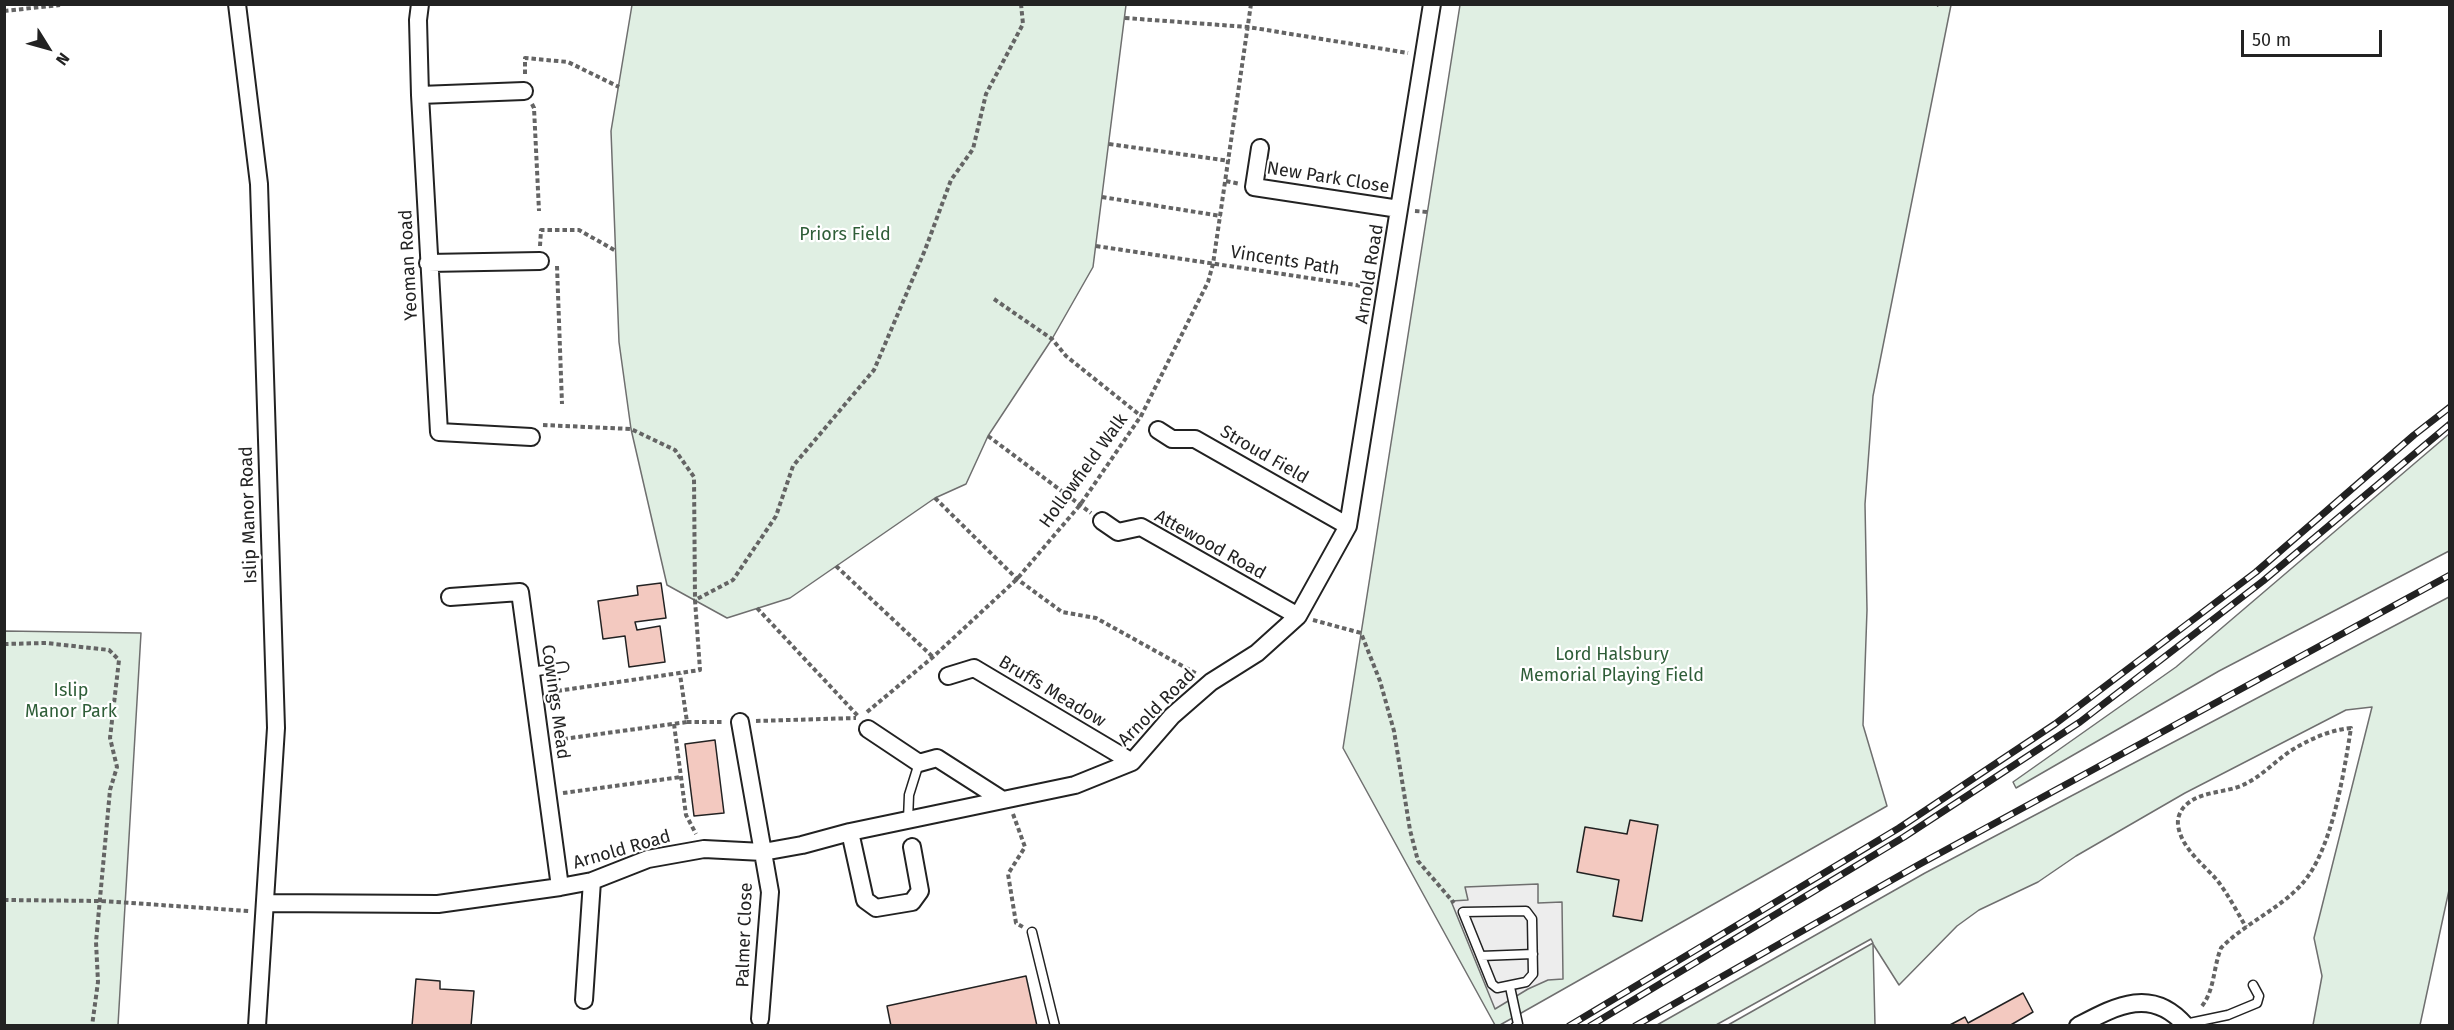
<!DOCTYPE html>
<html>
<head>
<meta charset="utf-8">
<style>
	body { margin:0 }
	#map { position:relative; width:2454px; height:1030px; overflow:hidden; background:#fff; font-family:"Fira Sans",sans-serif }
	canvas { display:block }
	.frame { position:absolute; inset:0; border:6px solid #222; pointer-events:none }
	.north { position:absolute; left:18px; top:18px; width:60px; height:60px; -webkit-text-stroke:4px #fff; paint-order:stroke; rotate:127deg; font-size:16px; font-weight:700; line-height:24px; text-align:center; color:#222 }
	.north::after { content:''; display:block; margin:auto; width:21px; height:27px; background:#222; clip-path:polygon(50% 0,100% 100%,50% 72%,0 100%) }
	.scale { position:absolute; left:2241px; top:30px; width:141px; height:27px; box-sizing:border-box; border:3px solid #222; border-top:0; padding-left:8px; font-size:18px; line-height:21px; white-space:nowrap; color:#222; -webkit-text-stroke:4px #fff; paint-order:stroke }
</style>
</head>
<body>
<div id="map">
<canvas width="2454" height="1030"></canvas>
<div class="frame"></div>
<div class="north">N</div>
<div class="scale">50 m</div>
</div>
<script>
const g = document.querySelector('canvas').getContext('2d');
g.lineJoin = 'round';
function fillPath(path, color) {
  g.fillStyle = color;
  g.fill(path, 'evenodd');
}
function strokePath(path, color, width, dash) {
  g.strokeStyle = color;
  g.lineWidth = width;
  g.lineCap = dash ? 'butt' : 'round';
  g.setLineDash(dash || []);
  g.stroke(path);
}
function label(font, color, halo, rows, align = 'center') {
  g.font = font + ' "Fira Sans",sans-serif';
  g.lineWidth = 4.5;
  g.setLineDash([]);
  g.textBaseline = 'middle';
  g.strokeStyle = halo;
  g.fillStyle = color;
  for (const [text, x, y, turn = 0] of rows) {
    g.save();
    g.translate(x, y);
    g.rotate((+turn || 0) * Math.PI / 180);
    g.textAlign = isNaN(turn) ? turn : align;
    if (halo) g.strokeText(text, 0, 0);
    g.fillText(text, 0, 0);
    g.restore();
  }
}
const green = new Path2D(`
	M632,5H1126L1093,267L1052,339L988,436L966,484L935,498L790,598L727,618L667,585L631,429L619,342L611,131Z
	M1460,5H1951L1873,396L1865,504L1867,610L1863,725L1887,806L1500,1025H1495L1343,748Z
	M2449,434V551L2219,671L2016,788L2013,782L2176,667Z
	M2449,597V890L2420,1025H2313L2322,976L2314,938L2372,707L2346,710L2185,793L2076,856L2038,882L1979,910L1957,926L1899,985L1873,944L1875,1025H1728L1873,943L1871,939L1716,1025H1657L1925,873Z
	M5,631L141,633L118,1025H5Z`);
const parking = new Path2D(`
	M1538,884V903L1562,902L1563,979L1548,980L1528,989L1495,1009L1451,901L1468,900L1465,887Z`);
const building = new Path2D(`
	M661,583L666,618L635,622L637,630L660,626L665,662L629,667L625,636L603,639L598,601L638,595L637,586Z
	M715,740L724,813L694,816L685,744Z
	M1630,820L1658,825L1642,921L1613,916L1619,880L1577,872L1585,827L1627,834Z
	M1026,976L1037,1026H891L887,1006Z
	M416,979L440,981V989L474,991L471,1026H412Z
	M2023,993L2033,1012L2009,1026H1948L1965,1017L1968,1023Z`);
const path = new Path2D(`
	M1938,4L1939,6
	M4,11L60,5
	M1125,18L1248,27L1408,53
	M525,74V58L568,62L619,87
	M532,104L534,108L539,211
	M1109,144L1230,161
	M1226,181L1240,184
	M1102,197L1221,216
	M1415,211L1427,212
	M540,246L541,230H579L616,251
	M1096,246L1369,287
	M557,266L562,404
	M994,299L1052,339L1066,356L1141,416
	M543,425L631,429L675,450L694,477L695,600
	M988,436L1091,513
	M935,498L1017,579L1062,612L1096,618L1197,674
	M836,566L934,658
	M757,608L859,717
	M1313,620L1361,633L1380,681L1394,731L1410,830L1418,861L1454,903
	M4,644L46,643L109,650L119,660L110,738L117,767L110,790L96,942L98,982L92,1026
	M550,692L700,670L695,600L733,580L776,516L793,466L874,370L925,250L951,180L973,149L986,94L1023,24L1021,4
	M867,712L933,657L1017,579L1080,505L1141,416L1208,282L1213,264L1251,4
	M756,721L856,718
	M687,722H724
	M674,724L686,815L696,834
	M556,740L687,722L680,674
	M563,793L681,777
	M1013,814L1025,847L1008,874L1016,923L1023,927
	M4,900L101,901L249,911
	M2202,1006C2215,989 2213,968 2221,948C2244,924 2278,910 2301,885C2332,852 2344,772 2351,728C2330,730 2310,739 2292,750C2275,761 2261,777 2243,785C2225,793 2202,791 2187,804C2181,809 2177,817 2178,825C2181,848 2203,864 2217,880C2228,894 2237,912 2246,927`);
const service = new Path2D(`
	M531,672L564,667
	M908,820L909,795L919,763
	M1526,911L1532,919L1533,974L1526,982L1497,988L1492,984L1463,912Z
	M1032,932L1055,1026
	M1481,956L1533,954
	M1510,987L1518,1024L1516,1026
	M2185,1024L2228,1015L2257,1003L2259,996L2253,985`);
const minor = new Path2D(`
	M237,4L259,184L276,728L257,1026
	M420,4L418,20L420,95L439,432L531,437
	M420,95L524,91
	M1260,148L1254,187L1399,209
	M428,263L540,261
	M1158,430L1172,439H1195L1348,526
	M1102,521L1118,532L1141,527L1298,616
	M450,597L520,592L560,887
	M948,676L974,668L1132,762
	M740,722L770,892L760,1019
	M868,729L919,763L937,758L1001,799
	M850,832L865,900L876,908L912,902L920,891L912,847
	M265,903L438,904L560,887L592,881L648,859L704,849L763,852L802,845L850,832L1075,785L1132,762L1172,716L1211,682L1257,653L1298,616L1348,526L1432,4
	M584,1000L592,881
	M2078,1026C2116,1006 2152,986 2186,1026`);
const rail = new Path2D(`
	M1569,1026L1899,828L2055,724L2256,572L2414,435L2450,407
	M1590,1026L1904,837L2080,722L2263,581L2450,424
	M1635,1026L1920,864L2450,575`);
const streetNames = [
	["New Park Close",1328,178,9],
	["Vincents Path",1285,261,9],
	["Yeoman Road",409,265,-93],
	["Arnold Road",1370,274,-81],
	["Stroud Field",1264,455,30],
	["Hollowfield Walk",1084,471,-54],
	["Islip Manor Road",249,515,-92],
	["Attewood Road",1210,545,29],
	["Bruffs Meadow",1052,692,31],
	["Cowings Mead",555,702,82],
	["Arnold Road",1157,708,-45],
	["Arnold Road",622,850,-16],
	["Palmer Close",745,935,-88]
];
const parkNames = [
	["Priors Field",845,235],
	["Lord Halsbury",1612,655],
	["Memorial Playing Field",1612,676],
	["Islip",71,691],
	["Manor Park",71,712]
];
fillPath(green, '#e0efe3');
strokePath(green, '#6f6f6f', 1.5);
fillPath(parking, '#ededed');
strokePath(parking, '#6f6f6f', 1.5);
fillPath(building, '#f3c9c0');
strokePath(building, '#222', 1.5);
strokePath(service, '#222', 11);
strokePath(minor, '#222', 20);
strokePath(path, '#646464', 4, [4.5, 3]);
strokePath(service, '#fff', 8);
strokePath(minor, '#fff', 16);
strokePath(rail, '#222', 7);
strokePath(rail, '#fff', 4.5, [14]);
label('18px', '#222', '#fff', streetNames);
label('18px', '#2f5e38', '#fff', parkNames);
</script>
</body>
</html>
